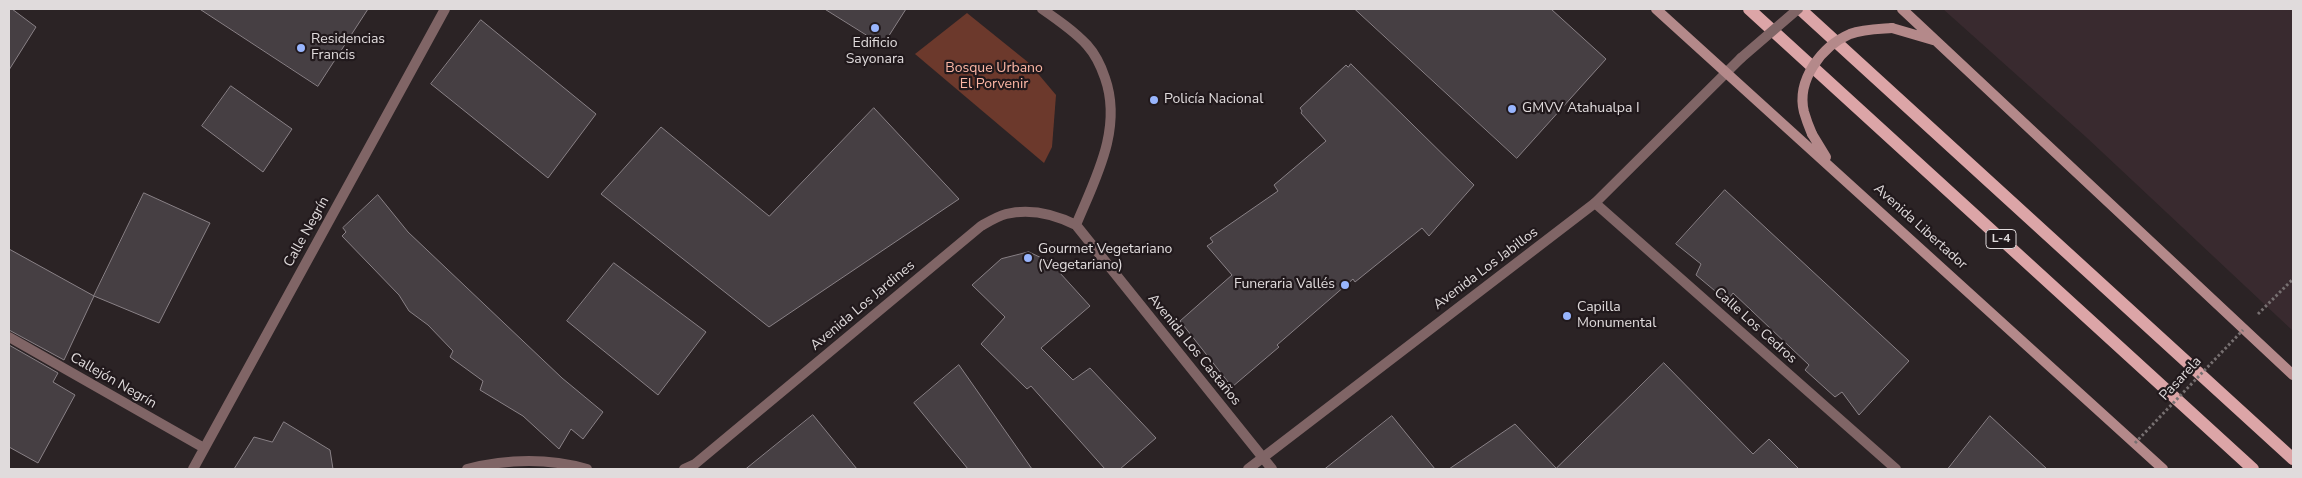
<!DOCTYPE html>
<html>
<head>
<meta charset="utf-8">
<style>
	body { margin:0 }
	#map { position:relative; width:2302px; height:478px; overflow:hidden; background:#2b2325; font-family:"Nunito Sans",sans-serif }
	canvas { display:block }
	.frame { position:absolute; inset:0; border:10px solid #e0dbdc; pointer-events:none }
</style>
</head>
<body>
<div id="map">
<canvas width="2302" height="478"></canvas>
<div class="frame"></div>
</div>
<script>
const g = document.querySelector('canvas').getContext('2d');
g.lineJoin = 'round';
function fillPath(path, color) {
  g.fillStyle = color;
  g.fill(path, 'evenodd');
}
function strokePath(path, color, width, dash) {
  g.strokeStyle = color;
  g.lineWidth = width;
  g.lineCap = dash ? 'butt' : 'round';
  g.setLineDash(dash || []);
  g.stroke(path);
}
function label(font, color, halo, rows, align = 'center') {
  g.font = font + ' "Nunito Sans",sans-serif';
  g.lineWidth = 4.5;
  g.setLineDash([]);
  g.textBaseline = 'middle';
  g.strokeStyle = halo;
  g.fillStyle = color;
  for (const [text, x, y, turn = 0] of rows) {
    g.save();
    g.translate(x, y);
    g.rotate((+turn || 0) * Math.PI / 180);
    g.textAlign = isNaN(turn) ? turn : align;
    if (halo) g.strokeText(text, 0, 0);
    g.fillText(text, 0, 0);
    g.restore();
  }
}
const built = new Path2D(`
	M1943,9H2293V331L2086,137Z`);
const green = new Path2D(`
	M967,13L1029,63L1056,95L1052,147L1044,163L915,54Z`);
const building = new Path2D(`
	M9,9H12L36,27L9,70Z
	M200,9H368L318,86Z
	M825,9H906L883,45Z
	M1355,9H1551L1606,59L1517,158Z
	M481,20L596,114L548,178L431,84Z
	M1351,64L1474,185L1429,236L1422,228L1355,282L1353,279L1277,345L1279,347L1232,387L1180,321L1232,275L1207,246L1213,242L1210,238L1278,191L1274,185L1326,141L1301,113L1302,111L1300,108L1346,65L1348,67Z
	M231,86L292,129L263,172L202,126Z
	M874,108L959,199L769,327L601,194L661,127L769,216Z
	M1725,190L1909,361L1859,415L1842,392L1835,397L1805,370L1809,365L1733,293L1727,301L1696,275L1701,264L1676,244Z
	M144,193L210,223L159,323L94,296Z
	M378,195L408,232L562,378L603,412L583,439L571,429L559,449L523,416L480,390L483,381L450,357L453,351L428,325L409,311L399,295L342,236L346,232L343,228Z
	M9,249L94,296L64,360L9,330Z
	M1029,252L1050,262L1090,306L1041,348L1073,380L1090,368L1156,438L1120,469H1105L1031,386L1027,389L981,344L1005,317L972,285L1001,259Z
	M614,263L706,332L658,395L567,321Z
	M9,345L58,373L53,382L75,395L38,463L9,447Z
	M1664,363L1753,454L1769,439L1799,469H1449L1515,424L1556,468Z
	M959,365L1032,469H968L914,403Z
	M813,415L857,469H746Z
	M1392,416L1435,469H1325Z
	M1990,416L2047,469H1948Z
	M284,422L330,450L333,469H234L254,437L272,442Z`);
const path = new Path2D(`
	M2258,314L2293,279`);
const minor = new Path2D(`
	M1042,9C1058,20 1074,31 1087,45C1096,55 1101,66 1105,78C1123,129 1095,179 1076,225
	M1595,203L1896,469
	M9,337L204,448
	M193,469L445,9
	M467,469C507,459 548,458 587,469
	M684,469L695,464L981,226C988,222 998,216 1006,214C1031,208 1054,214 1076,225L1272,469`);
const tertiary = new Path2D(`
	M1248,469L1595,203L1741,58`);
const secondary = new Path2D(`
	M1656,9L2163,469
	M1902,9L2293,375
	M1892,28L1933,40
	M1812,134L1826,157`);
const primary = new Path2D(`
	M1749,9L2253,469
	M1800,9L2293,459`);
const pathBridge = new Path2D(`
	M2135,443L2243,330`);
const tertiaryBridge = new Path2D(`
	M1741,58L1798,9`);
const secondaryBridge = new Path2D(`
	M1812,134C1809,127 1806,119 1804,112C1796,80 1822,46 1850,34C1863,29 1878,29 1892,28`);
const markers = [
	[875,28,5,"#98b5fd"],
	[301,48,5,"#98b5fd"],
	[1154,100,5,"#98b5fd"],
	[1512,109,5,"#98b5fd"],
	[1028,258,5,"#98b5fd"],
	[1345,285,5,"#98b5fd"],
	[1567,316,5,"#98b5fd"]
];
const shields = [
	[2001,239,30]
];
const shieldNames = [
	["L-4",2001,239]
];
const poiNames = [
	["Residencias",311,40],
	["Francis",311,56],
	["Edificio",875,44,"center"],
	["Sayonara",875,60,"center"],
	["Policía Nacional",1164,100],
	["GMVV Atahualpa I",1522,109],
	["Gourmet Vegetariano",1038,250],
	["(Vegetariano)",1038,266],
	["Funeraria Vallés",1335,285,"right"],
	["Capilla",1577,308],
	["Monumental",1577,324]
];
const parkNames = [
	["Bosque Urbano",994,69],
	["El Porvenir",994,85]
];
const streetNames = [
	["Avenida Libertador",1920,227,42],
	["Calle Negrín",307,232,-61],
	["Avenida Los Jabillos",1486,269,-37],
	["Avenida Los Jardines",863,306,-40],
	["Calle Los Cedros",1755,326,42],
	["Avenida Los Castaños",1194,350,51],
	["Pasarela",2181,379,-47],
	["Callejón Negrín",113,381,30]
];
fillPath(built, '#392a2f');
fillPath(green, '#6c392c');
fillPath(building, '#463f43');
strokePath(building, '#898186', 1);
strokePath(path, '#777071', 3, [2.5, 2.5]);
strokePath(minor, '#806566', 10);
strokePath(tertiary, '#806566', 10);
strokePath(secondary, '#b4898a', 10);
strokePath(primary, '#dca5a7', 12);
strokePath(pathBridge, '#777071', 3, [2.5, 2.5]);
strokePath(tertiaryBridge, '#806566', 10);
strokePath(secondaryBridge, '#b4898a', 10);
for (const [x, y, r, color] of markers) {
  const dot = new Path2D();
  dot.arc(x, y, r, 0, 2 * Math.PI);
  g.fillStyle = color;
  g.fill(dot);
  strokePath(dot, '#21191c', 2);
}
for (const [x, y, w] of shields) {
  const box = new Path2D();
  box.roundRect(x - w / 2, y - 9.5, w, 19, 4);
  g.fillStyle = '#21191c';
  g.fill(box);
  strokePath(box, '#e0dbdc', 1);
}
label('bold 12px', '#e0dbdc', null, shieldNames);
label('14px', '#e0dbdc', '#21191c', poiNames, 'left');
label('14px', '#fdb7a5', '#21191c', parkNames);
label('14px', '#e0dbdc', '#21191c', streetNames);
</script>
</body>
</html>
